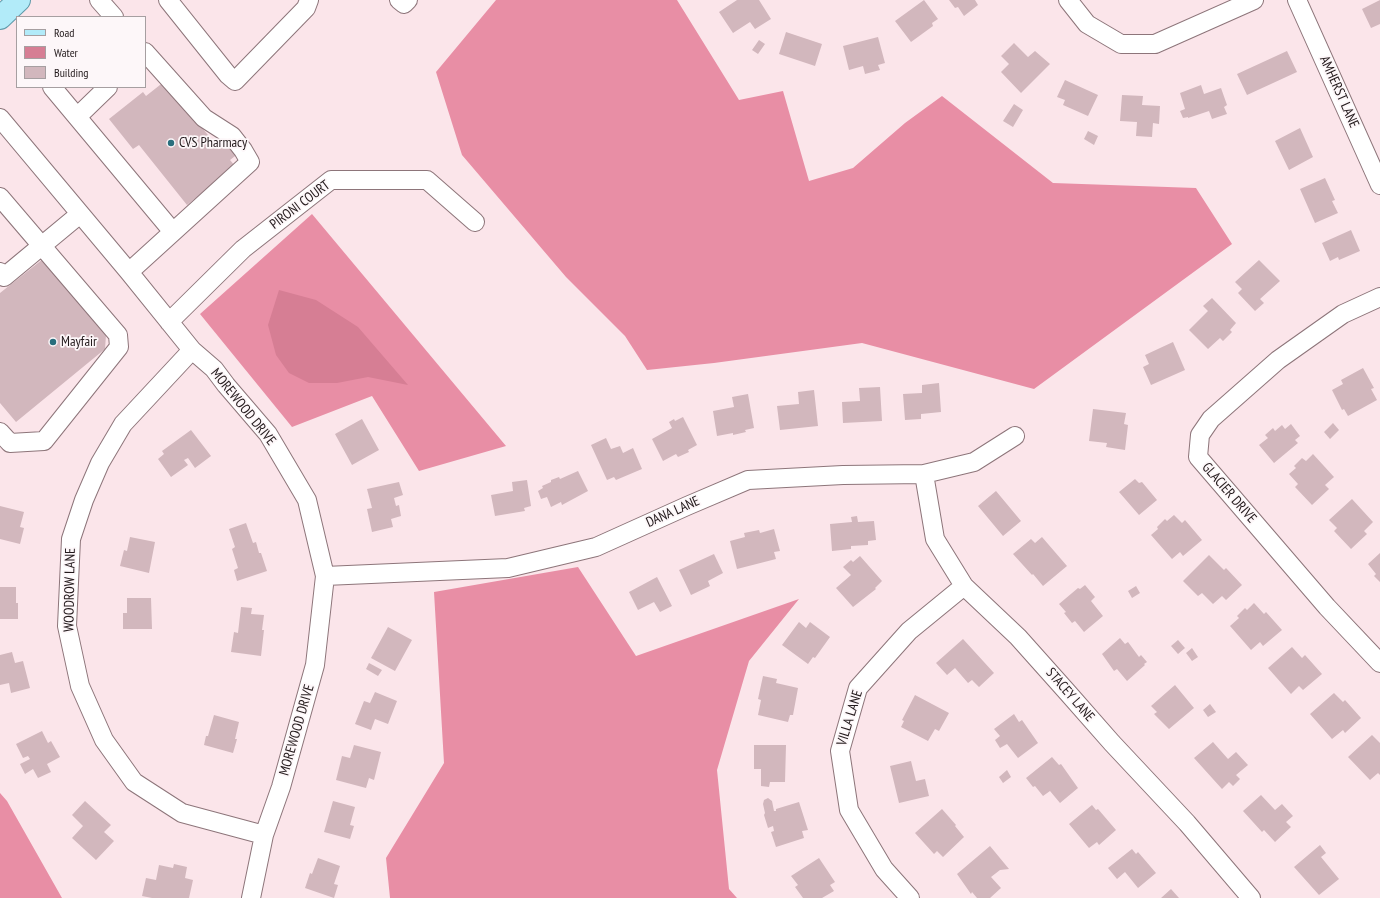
<!DOCTYPE html>
<html>
<head>
<meta charset="utf-8">
<style>
	body { margin:0 }
	#map { position:relative; width:1380px; height:898px; overflow:hidden; background:#fbe5ea; font-family:"PT Sans Narrow",sans-serif }
	canvas { display:block }
	.legend { position:absolute; left:16px; top:16px; width:130px; height:72px; box-sizing:border-box; background:#fdf7f9; border:1px solid #a69fa1; margin:0; padding:5px 7px; list-style:none; font-size:12px; color:#231a1c }
	.legend li { display:flex; align-items:center; gap:8px; height:20px }
	.legend b { width:20px; border:1px solid #a69fa1 }
</style>
</head>
<body>
<div id="map">
<canvas width="1380" height="898"></canvas>
<ul class="legend">
<li><b style="height:5px;background:#b2ebf9"></b>Road</li>
<li><b style="height:11px;background:#d67e94"></b>Water</li>
<li><b style="height:11px;background:#d2b7bd"></b>Building</li>
</ul>
</div>
<script>
const g = document.querySelector('canvas').getContext('2d');
g.lineJoin = 'round';
function fillPath(path, color) {
  g.fillStyle = color;
  g.fill(path, 'evenodd');
}
function strokePath(path, color, width, dash) {
  g.strokeStyle = color;
  g.lineWidth = width;
  g.lineCap = dash ? 'butt' : 'round';
  g.setLineDash(dash || []);
  g.stroke(path);
}
function label(font, color, halo, rows, align = 'center') {
  g.font = font + ' "PT Sans Narrow",sans-serif';
  g.lineWidth = 3.5;
  g.setLineDash([]);
  g.textBaseline = 'middle';
  g.strokeStyle = halo;
  g.fillStyle = color;
  for (const [text, x, y, turn = 0] of rows) {
    g.save();
    g.translate(x, y);
    g.rotate((+turn || 0) * Math.PI / 180);
    g.textAlign = isNaN(turn) ? turn : align;
    if (halo) g.strokeText(text, 0, 0);
    g.fillText(text, 0, 0);
    g.restore();
  }
}
const forest = new Path2D(`
	M496,0H677L739,100L783,91L809,181L853,168L905,123L942,96L1053,183L1196,188L1232,244L1034,389L862,343L714,363L647,370L625,336L566,277L462,155L436,72Z
	M312,214L506,446L419,471L372,396L292,427L200,314Z
	M578,567L636,656L799,599L749,661L717,770L729,889L737,898H390L386,858L444,763L434,592Z
	M0,793L7,801L62,898H0Z`);
const water = new Path2D(`
	M279,290L316,300L358,327L408,385L368,377L337,383H309L289,373L276,355L268,325Z`);
const building = new Path2D(`
	M737,0H759L771,19L755,29L750,22L733,33L719,12Z
	M924,0L938,19L932,23L933,26L911,42L895,21Z
	M949,0H975L978,5L964,16L958,7L955,8Z
	M1380,0V24L1371,28L1362,9Z
	M786,32L822,44L815,66L779,54Z
	M878,37L885,63L878,65L880,70L865,74L863,66L849,70L843,46Z
	M759,40L765,44L758,54L752,50Z
	M1014,43L1028,57L1035,51L1050,64L1021,93L1001,72L1009,64L1001,56Z
	M1287,51L1297,72L1247,95L1237,74Z
	M1065,80L1098,95L1088,116L1063,105L1065,100L1057,97Z
	M165,81L219,149L229,142L239,153L230,160L235,166L187,205L139,145L133,149L109,119L143,92L146,96Z
	M1201,85L1204,94L1221,88L1227,105L1224,107L1227,114L1212,119L1209,111L1188,118V117L1183,118L1180,111L1185,109L1180,93Z
	M1122,95L1143,96L1142,105L1160,106L1159,124L1153,123L1152,137L1136,136L1137,122L1120,121Z
	M1014,104L1023,110L1013,127L1003,121Z
	M1300,128L1313,157L1289,170L1275,141Z
	M1088,131L1098,136L1094,145L1084,139Z
	M1325,178L1335,200L1332,201L1338,213L1315,223L1300,189Z
	M1351,230L1360,251L1339,260L1338,257L1330,261L1322,243Z
	M43,259L106,335L105,349L16,422L0,403V293Z
	M1259,260L1280,281L1260,299L1264,303L1255,311L1238,293L1242,289L1235,282Z
	M1212,298L1236,323L1230,330L1232,332L1223,341L1220,338L1208,349L1189,330L1208,311L1203,306Z
	M1173,342L1185,370L1151,385L1143,367L1149,364L1145,355Z
	M1363,368L1374,388L1371,389L1377,400L1348,416L1344,409L1342,410L1332,390L1343,384L1341,380Z
	M939,383L941,412L921,414V419L905,420L903,394L922,393V385Z
	M880,387L882,421L843,423L842,402L860,401L859,388Z
	M814,390L818,426L780,430L777,406L799,404L798,392Z
	M748,394L754,428L745,430L746,432L733,435V433L717,436L713,411L734,407L732,397Z
	M1093,409L1126,413L1124,424L1128,425L1125,450L1106,447L1107,443L1089,441Z
	M683,417L697,445L688,450L689,452L678,457L676,454L663,461L652,439L672,428L669,422L674,419L675,421Z
	M362,419L379,450L352,465L335,434Z
	M1333,423L1339,430L1330,439L1324,432Z
	M1291,424L1300,436L1295,440L1298,443L1274,463L1259,445L1268,438L1265,435L1273,428L1275,431L1282,425L1285,429Z
	M191,430L211,456L195,468L188,458L184,460L188,465L171,477L158,459L164,454L162,451Z
	M606,438L611,449L620,446L623,453L633,448L642,469L616,480L614,477L607,480L591,445Z
	M1313,454L1334,477L1325,485L1329,489L1312,505L1295,487L1298,484L1289,474L1296,468L1294,466L1302,458L1306,461Z
	M578,471L588,491L562,505L561,502L551,507L547,497L541,499L538,491L543,488L542,486L551,482V480L559,477L560,479Z
	M1135,479L1139,483L1142,482L1157,500L1139,515L1119,492Z
	M527,480L531,506L524,508L525,511L495,516L491,495L513,491L512,482Z
	M399,482L403,495L394,498L396,506L399,505L401,516L391,519L393,527L372,532L367,509L372,508L367,489Z
	M996,491L1021,521L1003,536L978,506Z
	M1352,499L1373,522L1364,531L1367,534L1351,549L1334,531L1337,528L1329,520Z
	M0,506L24,512L20,527L24,528L20,544L0,539Z
	M1174,515L1182,523L1185,520L1202,540L1183,556L1180,552L1172,559L1151,535L1158,529L1157,527L1165,519L1167,521Z
	M857,516L858,522L874,521L876,540L868,541V545L851,546V549L832,551L830,524L852,522L851,517Z
	M246,523L253,543L256,542L259,553H261L267,571L237,581L234,570L238,568L232,549L235,547L229,529Z
	M774,529L780,551L774,552L776,559L737,569L730,541L745,537L744,533L759,530L760,533Z
	M130,537L155,542L149,573L120,566L124,550L127,551Z
	M1042,537L1067,566L1043,586L1033,574L1032,575L1013,554L1031,539L1035,543Z
	M1380,553V582L1374,576L1376,574L1368,564Z
	M714,554L723,573L708,581L710,586L691,595L679,570Z
	M1209,555L1224,570L1226,568L1242,585L1226,600L1222,596L1213,604L1202,593L1198,596L1183,581Z
	M860,556L882,581L875,588L876,589L853,607L836,588L851,575L843,567L851,560L853,562Z
	M657,577L672,606L660,612L654,602L638,610L629,592Z
	M1085,585L1095,597L1091,601L1103,616L1084,632L1075,621L1072,623L1064,613L1066,612L1059,604L1078,588L1080,589Z
	M1136,586L1140,593L1132,598L1128,591Z
	M0,587H16V603H18V619H0Z
	M127,598H151L152,629H123V613H127Z
	M1254,603L1264,614L1266,612L1282,630L1263,646L1260,642L1251,650L1230,626L1239,618L1237,616L1245,608L1247,610Z
	M241,607L252,608L251,614L264,615L262,630H264L261,656L231,652L234,632L238,633Z
	M799,622L806,628L810,622L830,637L815,658L813,657L808,664L782,645Z
	M388,627L412,640L395,671L371,658Z
	M1120,638L1125,644L1128,642L1139,657L1141,655L1147,662L1144,664L1145,665L1127,681L1117,669L1114,671L1102,654Z
	M963,639L994,673L979,687L972,680L968,683L955,668L947,675L936,663Z
	M1178,640L1185,648L1178,654L1171,646Z
	M1292,647L1302,658L1305,655L1322,674L1303,690L1299,686L1291,694L1268,668Z
	M1192,648L1198,657L1192,661L1186,653Z
	M12,652L15,663L23,661L30,688L11,693L9,683L0,685V655Z
	M369,663L382,670L378,676L366,669Z
	M763,676L777,679L776,683L798,688L793,715H790L788,722L758,715L761,700L758,699Z
	M1175,685L1194,708L1169,729L1154,714L1157,712L1151,706Z
	M375,692L397,701L388,724L375,719L371,730L355,724L364,701L370,703Z
	M1334,693L1343,702L1345,700L1361,718L1345,733L1343,730L1332,739L1310,714Z
	M915,695L949,713L939,731L935,729L928,741L901,727L904,721L902,720Z
	M1210,704L1216,712L1208,717L1203,710Z
	M1014,714L1019,722L1022,720L1038,743L1018,758L1007,744L1000,748L995,740L1000,736L994,729Z
	M214,715L239,722L235,739H237L233,753L204,745L206,736H208Z
	M42,731L48,743L51,741L60,757L47,764L51,772L38,778L33,769L25,774L20,764L30,759L28,756L23,758L16,744Z
	M1372,735L1380,743V775L1378,773L1370,780L1348,757Z
	M1213,742L1228,759L1236,752L1248,765L1236,775L1240,779L1233,786L1229,782L1222,789L1194,758Z
	M354,745L381,752L374,780L369,778L366,788L336,780L342,756L350,758Z
	M754,745H786L785,782H770L769,787L761,786V769H754Z
	M1052,757L1059,765L1061,764L1078,788L1060,803L1050,791L1043,796L1035,786L1033,787L1026,778Z
	M911,761L916,781L925,779L929,796L899,803L890,766Z
	M1007,770L1011,777L1003,783L999,777Z
	M1261,795L1275,810L1282,804L1293,816L1286,822L1291,827L1275,842L1264,830L1262,832L1243,811Z
	M768,798L772,801L774,811H776V809L799,802L808,830L802,831L804,838L776,847L771,832L774,831L773,826L768,828L764,815L765,813L763,804L764,800Z
	M85,801L111,825L104,832L114,841L96,860L72,838L83,826L72,815Z
	M333,801L355,807L350,825L354,826L350,839L324,832Z
	M1092,805L1096,810L1098,809L1116,830L1099,845L1097,842L1089,848L1069,824Z
	M942,809L956,825L955,826L964,837L943,857L937,851L934,854L915,833Z
	M1320,845L1326,853L1321,857L1339,879L1319,895L1294,867Z
	M990,846L1009,869L1000,870L991,877L1001,888L990,898H977L972,892L971,894L957,874Z
	M1132,849L1136,854L1138,852L1156,873L1138,888L1125,872L1117,879L1108,868Z
	M318,858L340,866L334,884L338,885L334,898L305,888L310,873L312,874Z
	M819,858L835,882L830,885L834,891L822,898H803L795,887L798,885L791,876Z
	M174,864L187,867L185,878L193,880L189,898H152L142,896L146,878L156,880L159,865L173,868Z
	M1171,889L1179,898H1161Z`);
const minor = new Path2D(`
	M99,0L114,17
	M168,0L228,75L235,81L306,8L309,0
	M399,0L404,4L408,0
	M1068,0L1087,24L1121,44H1155L1254,0
	M1297,0L1380,185
	M52,87L173,232
	M77,117L108,87
	M0,118L129,272L192,350L214,369L226,385L268,434L307,500L325,576L315,665L281,787L264,835L251,898
	M0,197L118,335L119,347L44,441L10,443L0,432
	M0,272L4,277L80,214
	M129,272L250,162L243,150L232,136L204,118L145,52
	M1380,297L1343,314L1278,360L1211,419L1200,435L1198,457L1327,607L1380,663
	M169,322L243,249L331,180H427L475,222
	M192,350L123,424L100,463L84,500L71,539L67,626L80,686L104,740L134,782L182,813L264,835
	M924,474L935,539L964,586L1018,637L1068,693L1112,743L1187,823L1251,898
	M325,576L508,568L596,547L687,506L748,480L843,475L924,474L974,462L1015,436
	M910,898L884,869L849,810L840,751L858,688L909,631L964,586`);
const major = new Path2D(`
	M0,18L19,0`);
const markers = [
	[171,143,4,"#296e7d"],
	[53,342,4,"#296e7d"]
];
const streetNames = [
	["AMHERST LANE",1339,92,66],
	["PIRONI COURT",300,205,-37],
	["MOREWOOD DRIVE",243,407,51],
	["GLACIER DRIVE",1229,493,49],
	["DANA LANE",673,512,-24],
	["WOODROW LANE",70,590,-89],
	["STACEY LANE",1070,695,49],
	["VILLA LANE",850,718,-73],
	["MOREWOOD DRIVE",297,730,-74]
];
const poiNames = [
	["CVS Pharmacy",179,143],
	["Mayfair",61,342]
];
fillPath(forest, '#e88ea5');
fillPath(water, '#d67e94');
fillPath(building, '#d2b7bd');
strokePath(minor, '#8d757a', 20);
strokePath(major, '#5e99a9', 24);
strokePath(minor, '#fff', 18);
strokePath(major, '#b2ebf9', 22);
for (const [x, y, r, color] of markers) {
  const dot = new Path2D();
  dot.arc(x, y, r, 0, 2 * Math.PI);
  g.fillStyle = color;
  g.fill(dot);
  strokePath(dot, '#fdf7f9', 1.5);
}
label('14px', '#231a1c', '#fdf7f9', streetNames);
label('14px', '#231a1c', '#fdf7f9', poiNames, 'left');
</script>
</body>
</html>
